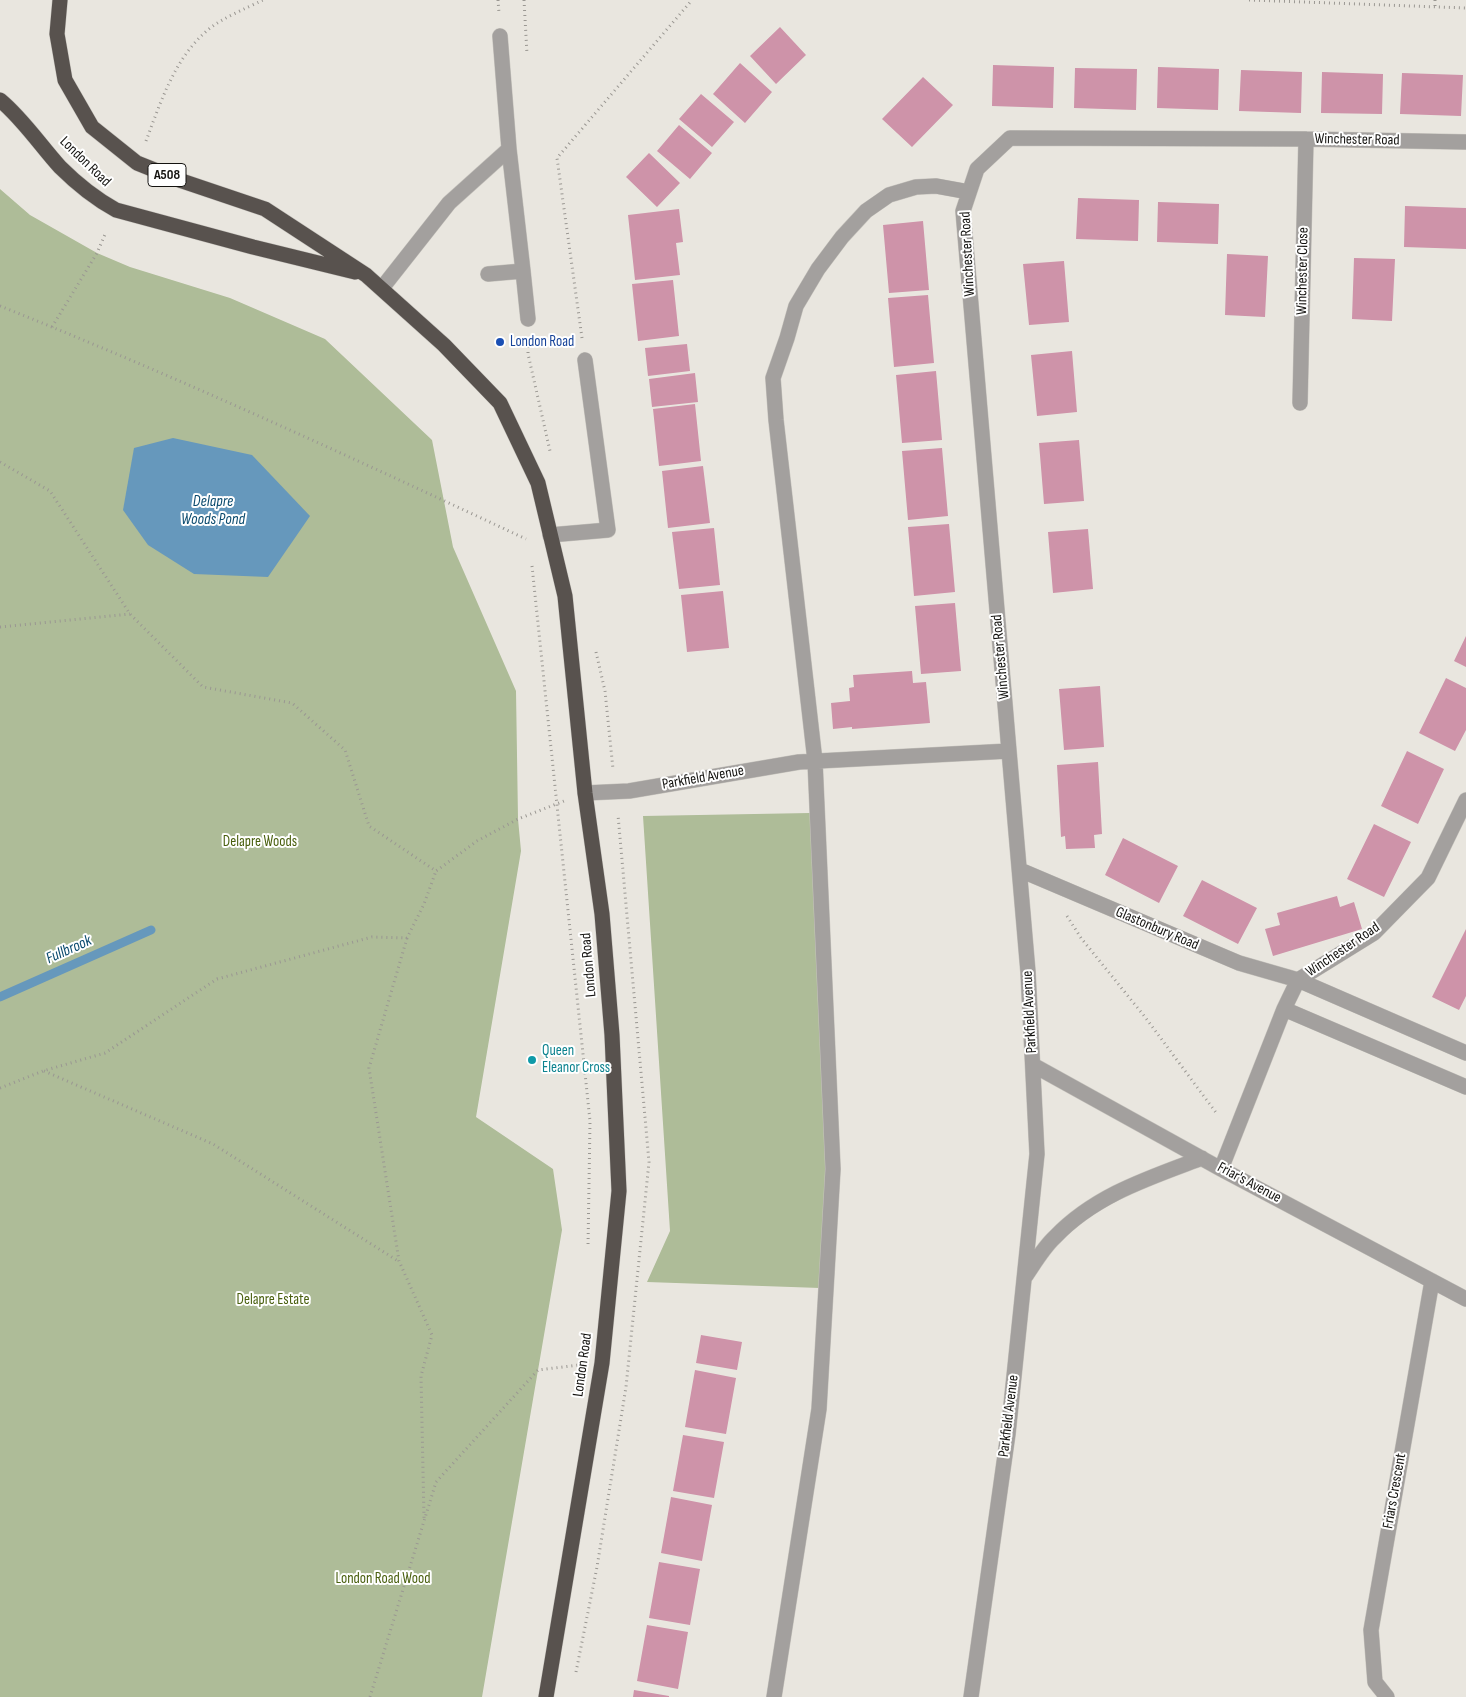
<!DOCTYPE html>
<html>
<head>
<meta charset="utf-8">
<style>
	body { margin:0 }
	canvas { display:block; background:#e9e6df }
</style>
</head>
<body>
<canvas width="1466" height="1697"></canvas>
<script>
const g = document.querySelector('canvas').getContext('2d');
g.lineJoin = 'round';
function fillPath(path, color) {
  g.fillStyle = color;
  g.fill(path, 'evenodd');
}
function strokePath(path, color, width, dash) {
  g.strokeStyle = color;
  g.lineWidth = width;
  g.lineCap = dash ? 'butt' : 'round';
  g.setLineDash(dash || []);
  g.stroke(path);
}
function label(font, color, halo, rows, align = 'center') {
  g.font = font + ' "Sofia Sans Condensed",sans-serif';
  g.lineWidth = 4;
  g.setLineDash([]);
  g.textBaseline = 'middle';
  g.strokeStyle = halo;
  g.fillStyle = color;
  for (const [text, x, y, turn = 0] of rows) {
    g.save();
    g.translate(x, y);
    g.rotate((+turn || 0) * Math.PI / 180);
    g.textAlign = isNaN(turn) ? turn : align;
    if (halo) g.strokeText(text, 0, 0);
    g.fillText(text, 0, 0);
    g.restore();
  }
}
const green = new Path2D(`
	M0,189L30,215L97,253L130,267L230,298L325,339L432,440L453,547L516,691L518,819L521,851L476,1117L553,1169L562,1230L482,1697H0Z
	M810,813L827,1169L820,1288L647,1282L670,1231L643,816Z`);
const water = new Path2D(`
	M173,438L252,455L310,516L268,577L194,574L148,545L123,510L134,448Z`);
const stream = new Path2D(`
	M0,997L151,930`);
const building = new Path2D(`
	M780,27L806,55L776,84L750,56Z
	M740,63L772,92L745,123L713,94Z
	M993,65L1054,67L1053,108L992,106Z
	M1158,67L1219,69L1218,110L1157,108Z
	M1075,68L1137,69L1136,110L1074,108Z
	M1241,70L1302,72L1301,113L1239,111Z
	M1322,72L1383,74L1382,114L1321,113Z
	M1402,73L1463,75L1461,116L1400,114Z
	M923,77L953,105L912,147L882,119Z
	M701,94L734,122L712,147L679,119Z
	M679,125L712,153L690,179L657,151Z
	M649,153L680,183L657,207L626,177Z
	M1078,198L1139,200L1138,241L1076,239Z
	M1158,202L1219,204L1218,244L1157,242Z
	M1405,206L1466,208V249L1404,247Z
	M679,209L683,242L676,243L680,275L635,280L628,215Z
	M923,221L929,290L889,293L883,225Z
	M1227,254L1268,256L1265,317L1225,315Z
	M1354,258L1395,259L1392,321L1352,319Z
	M1064,261L1069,322L1029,325L1023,264Z
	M673,280L679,336L638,341L632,284Z
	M928,295L934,363L894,367L888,298Z
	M687,344L690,371L648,376L645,348Z
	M1072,351L1077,412L1037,416L1031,355Z
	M936,371L942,440L902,443L896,375Z
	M695,373L698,402L652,407L649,379Z
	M695,404L701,461L659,466L653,409Z
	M1079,440L1084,501L1044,504L1039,443Z
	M942,448L948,516L908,520L902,451Z
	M703,466L710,523L668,528L662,471Z
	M949,524L955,592L914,596L908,527Z
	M714,528L720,585L679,589L672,532Z
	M1088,529L1093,589L1053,593L1048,532Z
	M723,591L729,648L687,652L681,595Z
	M955,603L961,671L921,674L915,606Z
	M1466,636V667L1454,661Z
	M912,671L913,683L926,682L930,723L852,729V727L833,729L831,703L850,701L849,688L854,687L853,675Z
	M1446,678L1466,688V730L1455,751L1419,733Z
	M1100,686L1104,747L1064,750L1059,689Z
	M1407,751L1444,769L1418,824L1381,806Z
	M1098,762L1102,834L1094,835L1095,848L1066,849L1065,836L1061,837L1057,765Z
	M1374,824L1411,842L1384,897L1347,879Z
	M1123,838L1178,866L1159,903L1105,875Z
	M1202,880L1257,908L1238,944L1183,916Z
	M1337,896L1340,907L1354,902L1362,929L1273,956L1265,929L1280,925L1277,913Z
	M1466,929V996L1459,1010L1432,997Z
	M701,1335L742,1342L737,1370L696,1363Z
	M695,1370L736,1378L726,1434L685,1427Z
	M683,1435L724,1442L714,1498L673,1491Z
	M671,1497L712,1505L702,1561L661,1553Z
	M659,1562L700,1569L690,1625L649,1618Z
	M647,1625L688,1632L678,1689L637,1681Z
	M634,1690L669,1696V1697H633Z`);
const path = new Path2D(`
	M498,0L499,13
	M524,0L527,54
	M1249,0L1466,8
	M1435,6V0
	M146,141C161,101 175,57 209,29C222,18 247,8 263,0
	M0,306C178,377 353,458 526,539
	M52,327L97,253L106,232
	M582,338L557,158L692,0
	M528,342V354L550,451
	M0,462L50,491L130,614L203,687L292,703L345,750L369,826L436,871L477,841L518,819L564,801
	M532,566L590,1121L588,1246
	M0,627L130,614
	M596,652L605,691L613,769
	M1067,916L1081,938L1145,1017L1217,1114
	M407,938L369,1068L399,1261L432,1335L421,1376L424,1518
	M44,1071L213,1144L398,1261
	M0,1088L43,1071L105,1053L217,979L372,937L407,938L424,904L436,871
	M576,1672L597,1567L626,1387L649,1162L618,815
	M370,1697L436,1482L538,1370L579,1365`);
const minor = new Path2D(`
	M500,36L509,149L523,271
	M488,274L523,271L528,319
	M382,288L449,203L509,149
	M1300,403L1306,139
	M550,535L608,530L585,360
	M1009,751L963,211L977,169L1010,138L1306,139L1466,142
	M585,793L629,791L799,762L1009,751L1028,972L1037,1154L1008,1434L971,1697
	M1020,870L1239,963L1298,980L1466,1053
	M1284,1009L1466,1087
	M1033,1065L1221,1169L1466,1299
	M1221,1169L1284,1009L1298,980L1374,933L1428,878L1466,800
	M1025,1277C1034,1264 1043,1248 1055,1237C1095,1195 1149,1178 1202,1158
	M774,1697L819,1409L833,1169L815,761L776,420L773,378L787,338L796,306L818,269L842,237L866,211L889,195L916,187L936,186L969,192
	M1387,1697L1375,1682L1371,1630L1432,1281`);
const highway = new Path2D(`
	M60,0L57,34L65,80L92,127L137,163L182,181L265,209L366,275L444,345L500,403L538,483L565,596L585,793L602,914L612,1035L619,1191L602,1363L546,1697
	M0,100C23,119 40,145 60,167C77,184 96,199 116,210L253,247L355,272`);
const markers = [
	[500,342,5,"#1a4fb4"],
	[532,1060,5,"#0f9aa8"]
];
const shields = [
	[167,175,38]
];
const shieldNames = [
	["A508",167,175]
];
const streetNames = [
	["Winchester Road",1357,140,1],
	["London Road",85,162,44],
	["Winchester Road",968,254,-93],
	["Winchester Close",1303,271,-89],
	["Winchester Road",1001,657,-95],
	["Parkfield Avenue",703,778,-10],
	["Glastonbury Road",1157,929,23],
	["Winchester Road",1343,950,-34],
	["London Road",589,965,-95],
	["Parkfield Avenue",1030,1012,-93],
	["Friar's Avenue",1249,1183,28],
	["London Road",583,1365,-82],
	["Parkfield Avenue",1009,1416,-83],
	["Friars Crescent",1395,1491,-80]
];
const transitNames = [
	["London Road",510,342]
];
const parkNames = [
	["Delapre Woods",260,842],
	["Delapre Estate",273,1300],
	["London Road Wood",383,1579]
];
const cultureNames = [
	["Queen",542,1051],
	["Eleanor Cross",542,1068]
];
const waterNames = [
	["Delapre",213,502],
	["Woods Pond",213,520],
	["Fullbrook",69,950,-24]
];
fillPath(green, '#aebc98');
fillPath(water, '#6698bc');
strokePath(stream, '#6698bc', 9);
fillPath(building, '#ce93a9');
strokePath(minor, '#c7c4be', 16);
strokePath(highway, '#c7c4be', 16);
strokePath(path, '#9a9792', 3, [1, 4]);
strokePath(minor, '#a3a09e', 15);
strokePath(highway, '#58524e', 15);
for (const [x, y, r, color] of markers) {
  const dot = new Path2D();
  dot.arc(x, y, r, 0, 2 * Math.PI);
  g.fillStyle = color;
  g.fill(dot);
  strokePath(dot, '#fff', 2);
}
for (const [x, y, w] of shields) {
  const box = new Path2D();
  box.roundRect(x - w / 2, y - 11.5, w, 23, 4);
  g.fillStyle = '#fff';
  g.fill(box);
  strokePath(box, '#141310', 1);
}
label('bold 14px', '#141310', null, shieldNames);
label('15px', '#141310', '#fff', streetNames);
label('15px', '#164399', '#fff', transitNames, 'left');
label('15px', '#495f0e', '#fff', parkNames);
label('15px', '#0d838f', '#fff', cultureNames, 'left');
label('italic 16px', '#0a4a6e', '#fff', waterNames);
</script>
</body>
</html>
